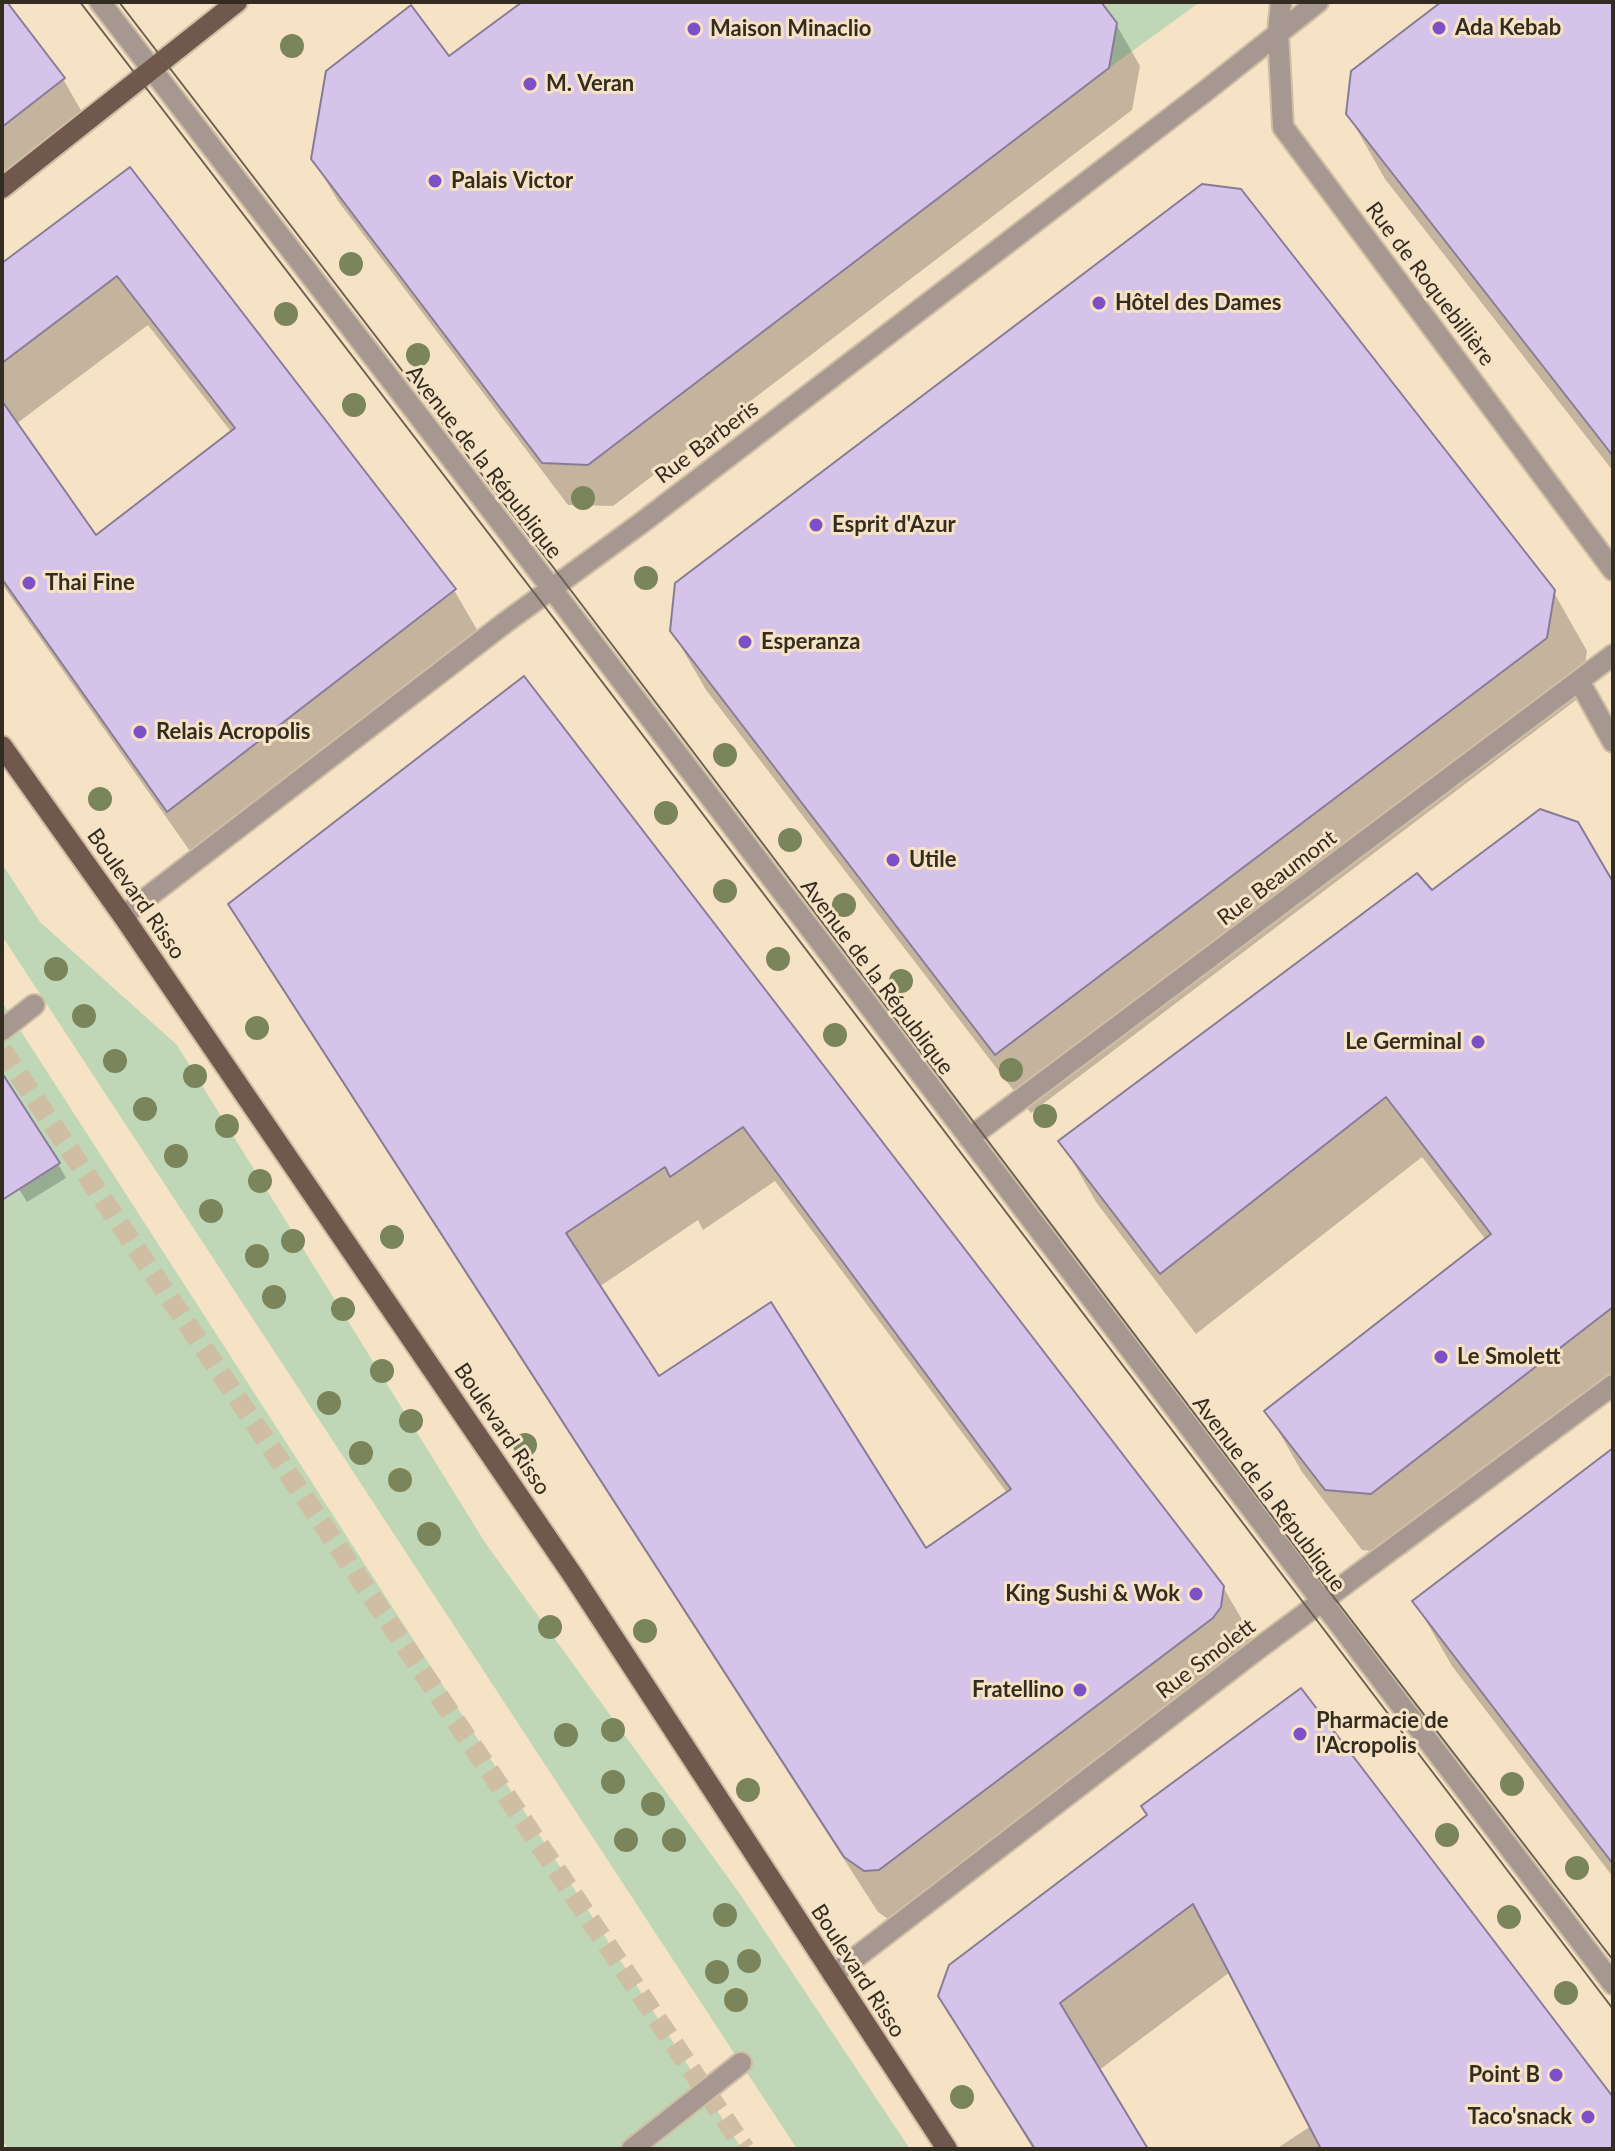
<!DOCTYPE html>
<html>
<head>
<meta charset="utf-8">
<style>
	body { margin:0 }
	#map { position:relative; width:1615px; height:2151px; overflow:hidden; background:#f6e2c5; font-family:Lato,sans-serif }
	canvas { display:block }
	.frame { position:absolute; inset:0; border:4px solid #332c21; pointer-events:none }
</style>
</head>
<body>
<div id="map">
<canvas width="1615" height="2151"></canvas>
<div class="frame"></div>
</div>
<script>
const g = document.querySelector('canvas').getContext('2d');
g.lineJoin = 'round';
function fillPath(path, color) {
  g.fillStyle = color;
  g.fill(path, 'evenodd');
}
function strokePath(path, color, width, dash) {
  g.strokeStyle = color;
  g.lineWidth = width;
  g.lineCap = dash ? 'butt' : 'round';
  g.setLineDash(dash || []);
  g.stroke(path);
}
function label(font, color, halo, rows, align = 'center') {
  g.font = font + ' Lato,sans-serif';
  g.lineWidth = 6;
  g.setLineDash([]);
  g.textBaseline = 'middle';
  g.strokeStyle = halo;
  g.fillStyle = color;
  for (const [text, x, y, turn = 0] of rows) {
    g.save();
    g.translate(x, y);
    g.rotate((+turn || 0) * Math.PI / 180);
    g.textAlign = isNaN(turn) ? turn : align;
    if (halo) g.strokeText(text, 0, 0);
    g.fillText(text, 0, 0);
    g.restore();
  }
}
const green = new Path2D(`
	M1101,2H1200L1109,68L1117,23Z
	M2,864L40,922L177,1045L486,1544L740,1894L910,2149H797L2,936Z
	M2,1002L742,2149H8L2,2139Z`);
const shadow = new Path2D(`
	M2,2L63,79L90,126L2,194Z
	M523,2H1099L1116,24L1140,66L1132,110L613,506L568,505L338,201L313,159Z
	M1445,2H1613V471L1385,179L1348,114Z
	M130,170L454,590L483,640L197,861L2,584V266ZM148,325L232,433L96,538L16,424Z
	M1553,591L1587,651L1580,697L1031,1113L706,690L672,631Z
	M523,679L1223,1587L1255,1642L1251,1662L1244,1672L910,1924L897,1925L878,1912L262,958L231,904ZM775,1181L1007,1493L925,1551L658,1378L599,1287L698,1220L703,1230Z
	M1613,886V1395L1406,1554L1362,1550L1302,1472L1267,1411L1486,1240L1422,1157L1196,1334L1096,1202L1061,1141L1431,893Z
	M2,1101L58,1164L66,1178L27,1202L2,1161Z
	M1613,1451V1877L1452,1666L1415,1602Z
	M1149,1816L1613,2101V2149H1276L1311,2126L1230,1972L1098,2071L1145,2149H1033L940,1996Z`);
const building = new Path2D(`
	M2,2H7L65,78L2,127Z
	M522,2H1101L1117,23L1109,68L588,465L542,463L311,159L326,71L411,5L449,56Z
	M1441,2H1613V456L1346,114L1351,71Z
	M130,167L456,589L167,812L2,579V401L96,535L235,428L117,276L2,363V263Z
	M1202,184L1241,189L1555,590L1547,638L995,1055L670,631L675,583Z
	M524,676L1224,1586L1221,1607L1213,1618L879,1870L864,1871L844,1857L228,904ZM743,1127L1011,1489L926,1548L771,1302L659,1376L566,1233L665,1167L670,1177Z
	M1540,809L1578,822L1613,882V1307L1371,1494L1325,1490L1264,1411L1491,1234L1386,1097L1160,1274L1058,1141L1417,873L1432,890Z
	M2,1073L60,1163L2,1200Z
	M1613,1448V1864L1412,1601Z
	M1301,1688L1613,2097V2149H1321L1193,1904L1060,2003L1148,2149H1035L938,1996L949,1965L1147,1815L1141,1806Z`);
const primaryTunnel = new Path2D(`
	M2,1050L745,2149`);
const street = new Path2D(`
	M100,2L552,589L1613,1984
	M1281,2L1278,32L1283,127L1613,570
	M1579,681L1613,742
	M123,916L506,622L644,521L1203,93L1318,2
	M2,1030L34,1005
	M969,1138L1613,655
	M833,1975L1255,1651L1613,1385
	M632,2149L741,2063`);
const primary = new Path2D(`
	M2,188L237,2
	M2,746L123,916L574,1577L947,2149`);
const tram = new Path2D(`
	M80,2L539,599L1613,2009
	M119,2L563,580L1332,1595L1613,1960`);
const trees = [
	[292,46],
	[351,264],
	[286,314],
	[418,355],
	[354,405],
	[583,498],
	[646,578],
	[725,755],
	[100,799],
	[666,813],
	[790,840],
	[725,891],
	[844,905],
	[778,959],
	[56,969],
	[901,981],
	[84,1016],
	[257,1028],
	[835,1035],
	[115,1061],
	[1011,1070],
	[195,1076],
	[145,1109],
	[1045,1116],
	[227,1126],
	[176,1156],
	[260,1181],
	[211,1211],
	[392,1237],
	[293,1241],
	[257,1256],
	[274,1297],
	[343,1309],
	[382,1371],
	[329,1403],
	[411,1421],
	[525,1445],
	[361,1453],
	[400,1480],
	[429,1534],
	[550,1627],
	[645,1631],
	[613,1730],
	[566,1735],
	[613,1782],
	[1512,1784],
	[748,1790],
	[653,1804],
	[1447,1835],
	[626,1840],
	[674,1840],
	[1577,1868],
	[725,1915],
	[1509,1917],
	[749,1961],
	[717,1972],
	[1566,1993],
	[736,2000],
	[962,2097]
];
const markers = [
	[1439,28,8,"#7d50c8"],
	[694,29,8,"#7d50c8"],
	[530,84,8,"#7d50c8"],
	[435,181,8,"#7d50c8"],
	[1099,303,8,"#7d50c8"],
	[816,525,8,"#7d50c8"],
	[29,583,8,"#7d50c8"],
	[745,642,8,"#7d50c8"],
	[140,732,8,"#7d50c8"],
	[893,860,8,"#7d50c8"],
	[1478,1042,8,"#7d50c8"],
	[1441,1357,8,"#7d50c8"],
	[1196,1594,8,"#7d50c8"],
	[1080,1690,8,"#7d50c8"],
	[1300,1734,8,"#7d50c8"],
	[1556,2075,8,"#7d50c8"],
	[1588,2117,8,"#7d50c8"]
];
const poiNames = [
	["Ada Kebab",1455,28],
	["Maison Minaclio",710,29],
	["M. Veran",546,84],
	["Palais Victor",451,181],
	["Hôtel des Dames",1115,303],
	["Esprit d'Azur",832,525],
	["Thai Fine",45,583],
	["Esperanza",761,642],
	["Relais Acropolis",156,732],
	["Utile",909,860],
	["Le Germinal",1462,1042,"right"],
	["Le Smolett",1457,1357],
	["King Sushi & Wok",1180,1594,"right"],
	["Fratellino",1064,1690,"right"],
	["Pharmacie de",1316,1721],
	["l'Acropolis",1316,1746],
	["Point B",1540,2075,"right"],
	["Taco'snack",1572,2117,"right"]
];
const streetNames = [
	["Rue de Roquebillière",1430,284,53],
	["Rue Barberis",707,442,-37],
	["Avenue de la République",484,462,52],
	["Rue Beaumont",1277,878,-37],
	["Boulevard Risso",136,894,55],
	["Avenue de la République",877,977,53],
	["Boulevard Risso",502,1429,56],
	["Avenue de la République",1269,1494,53],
	["Rue Smolett",1206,1659,-37],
	["Boulevard Risso",858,1971,57]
];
fillPath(green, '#bfd7b7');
fillPath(shadow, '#0003');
fillPath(building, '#d5c3ea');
strokePath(building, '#887b97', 2);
strokePath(primaryTunnel, '#cfbea4', 20, [20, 10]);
strokePath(street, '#cfbea4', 24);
strokePath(primary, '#cfbea4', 24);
strokePath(street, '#a69891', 20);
strokePath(primary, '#70584c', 20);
strokePath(tram, '#6b6050', 2);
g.fillStyle = '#7b855c';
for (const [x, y] of trees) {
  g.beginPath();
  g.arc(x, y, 12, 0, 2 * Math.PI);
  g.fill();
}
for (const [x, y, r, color] of markers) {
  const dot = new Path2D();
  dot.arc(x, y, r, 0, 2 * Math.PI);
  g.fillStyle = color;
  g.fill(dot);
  strokePath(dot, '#f6e2c5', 3);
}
label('bold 22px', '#332c21', '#f6e2c5', poiNames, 'left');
label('22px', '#332c21', '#f6e2c5', streetNames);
</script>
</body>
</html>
